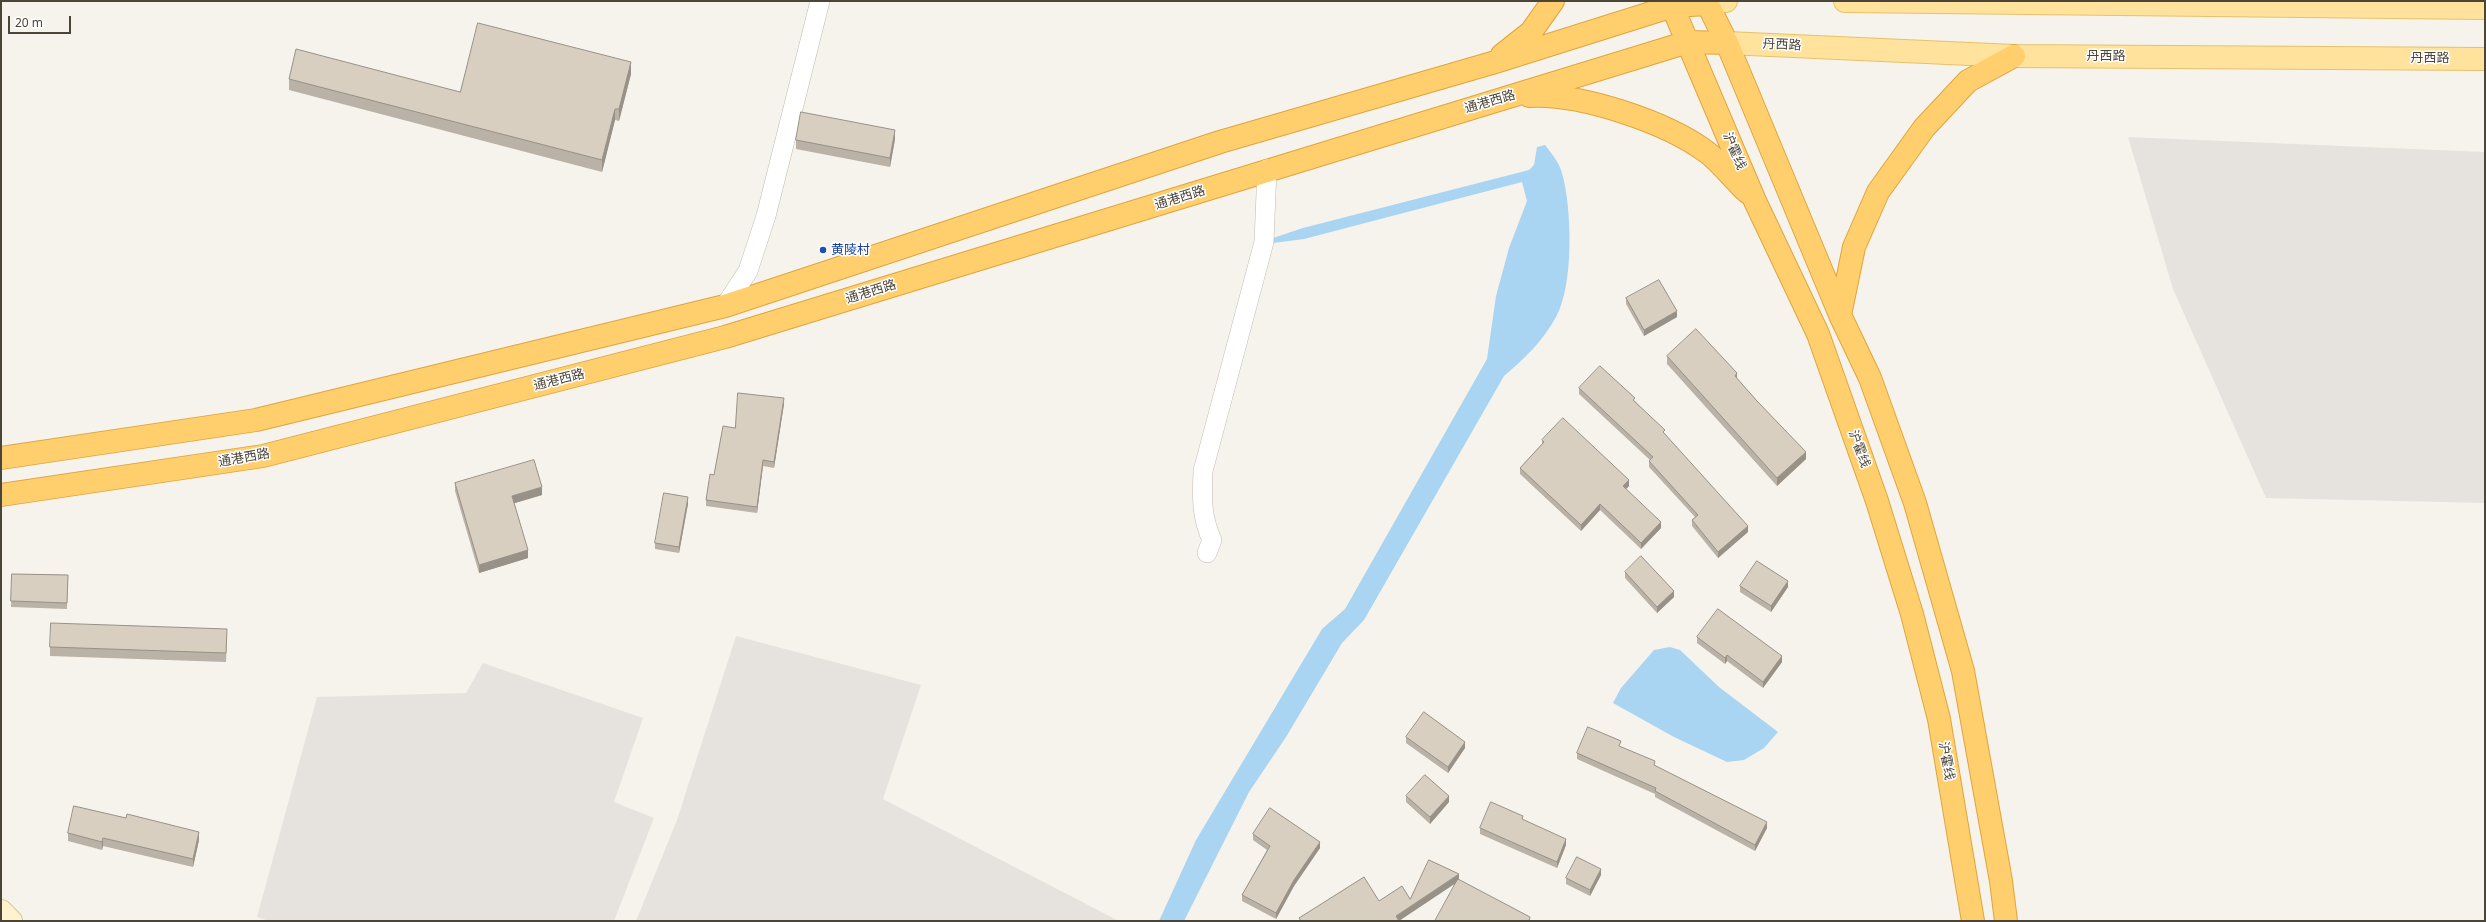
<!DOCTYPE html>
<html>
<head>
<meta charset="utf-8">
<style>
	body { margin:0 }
	#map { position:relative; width:2486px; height:922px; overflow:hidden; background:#f6f3ec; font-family:"Noto Sans",sans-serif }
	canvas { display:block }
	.frame { position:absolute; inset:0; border:2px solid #4b4439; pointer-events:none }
	.scale { position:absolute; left:8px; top:16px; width:63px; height:18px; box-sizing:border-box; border:2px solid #4b4439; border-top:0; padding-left:5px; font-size:12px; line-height:14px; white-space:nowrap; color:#4b4439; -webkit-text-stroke:3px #fff; paint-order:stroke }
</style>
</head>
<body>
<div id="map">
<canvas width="2486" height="922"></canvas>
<div class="frame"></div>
<div class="scale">20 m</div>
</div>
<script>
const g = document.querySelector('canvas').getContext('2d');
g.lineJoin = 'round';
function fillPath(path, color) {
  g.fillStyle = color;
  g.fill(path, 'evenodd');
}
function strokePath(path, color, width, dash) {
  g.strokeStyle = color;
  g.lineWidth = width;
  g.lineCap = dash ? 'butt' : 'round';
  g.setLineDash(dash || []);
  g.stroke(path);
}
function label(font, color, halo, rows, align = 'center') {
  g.font = font + ' "Noto Sans","Noto Sans SC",sans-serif';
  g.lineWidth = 3;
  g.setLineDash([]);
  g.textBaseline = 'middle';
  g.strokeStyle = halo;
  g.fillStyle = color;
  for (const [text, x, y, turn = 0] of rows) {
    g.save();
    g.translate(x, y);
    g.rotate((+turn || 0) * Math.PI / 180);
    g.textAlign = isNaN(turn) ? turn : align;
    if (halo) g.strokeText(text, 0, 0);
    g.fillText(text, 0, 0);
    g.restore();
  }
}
const industrial = new Path2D(`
	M2128,137L2485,152V503L2266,498L2173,289Z
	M736,636L921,685L883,799L1119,921H636L677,820Z
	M483,663L643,718L614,802L654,818L614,921H269L257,917L317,697L466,693Z`);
const water = new Path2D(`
	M1545,145C1552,154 1559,162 1562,173C1572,208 1574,285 1556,317C1543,341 1524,359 1504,376L1364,620L1342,643L1286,737L1249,792L1184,921H1159L1196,840L1322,629L1345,609L1487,359L1496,296L1509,248L1527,201L1522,182L1304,239L1273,243V238L1303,228L1529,170L1534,165L1537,147Z
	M1670,647L1680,650L1719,687L1778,732L1764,748L1744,760L1727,762L1674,737L1613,703L1621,688L1654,650Z`);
const street = new Path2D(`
	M725,306L748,271L766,216L820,1
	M1207,553L1212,540C1201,517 1202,495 1203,471L1264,242L1267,169`);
const secondary = new Path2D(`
	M1,911L11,921`);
const primary = new Path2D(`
	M1845,1L2485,8
	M1707,4L1726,1
	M1727,43L2014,56L2485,59`);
const highway = new Path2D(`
	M1670,1L1755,201L1818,334L1877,501L1912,614L1939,719L1973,921
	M1706,1L1727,43L1840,315L1870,378L1915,503L1963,671L2001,881L2006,921
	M1502,55L1531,32L1553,1
	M1529,96C1580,93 1667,122 1708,153C1722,164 1734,180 1747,192
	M1840,315L1854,247L1878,192L1924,128L1968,81L2014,56
	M1,458L256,420L725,306L1220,142L1492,63L1673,6L1707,4
	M1,495L263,456L725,337L1688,42L1727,43`);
const wall = new Path2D(`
	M631,74L619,121L615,120L602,172L289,90V79L460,92Z
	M895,139L890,167L796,149V140Z
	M1626,298L1677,317L1644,336L1626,304Z
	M1667,356L1737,379L1757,401L1806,459L1777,486L1667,364Z
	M1579,388L1635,401L1665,434L1748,532L1718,558L1692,526V520L1695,517L1649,467V461L1650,460L1579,394Z
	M784,404L774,468L763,466L757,513L706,506V500L714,475L735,428Z
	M1542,440L1629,486L1626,489L1661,528L1641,549L1600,510L1581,531L1520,474V468L1542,444Z
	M455,483L542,495L514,503L528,558L479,573L455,491Z
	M688,504L679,553L655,549V543Z
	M1625,572L1674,597L1657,613L1625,578Z
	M12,574L68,575L67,609L11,607Z
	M1740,586L1788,587L1771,612L1740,592Z
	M1697,637L1782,662L1763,688L1727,661L1725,664L1697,643Z
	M227,638L226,662L50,656V647Z
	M1406,737L1465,748L1448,773L1406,743Z
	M1621,747L1767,828L1755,851L1655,797V794L1577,759V753Z
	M1406,796L1449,802L1430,824L1406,802Z
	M1523,820L1566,845L1557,868L1480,834V828Z
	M68,833L199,840L193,867L103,846L102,850L68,841Z
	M1253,834L1320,848L1294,886L1276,919L1242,901V895L1267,850L1253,840Z
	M1601,875L1590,896L1566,884V878Z`);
const shadedWall = new Path2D(`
	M631,62V74L619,121V109Z
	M615,109V120L602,172V160Z
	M895,130V139L890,167V158Z
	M1677,311V317L1644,336V330Z
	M1737,373V380L1735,376Z
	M784,398V404L774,468V462Z
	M1806,452V459L1777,486V478Z
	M763,460V466L757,513V507Z
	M1629,480V486L1623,492V486Z
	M542,487V495L512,504V496Z
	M688,497V504L679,553V547Z
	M1600,504V510L1581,531V525Z
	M1661,522V528L1641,549V543Z
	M1748,526V532L1718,558V552Z
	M528,550V558L479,573V565Z
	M1788,581V587L1771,612V606Z
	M1674,591V597L1657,613V607Z
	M1727,655V661L1725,664V658Z
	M1782,656V662L1763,688V682Z
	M1465,742V748L1448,773V767Z
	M1449,796V802L1430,824V817Z
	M1767,822V828L1755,851V845Z
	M199,832V840L193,867V859Z
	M103,838V846L102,850V842Z
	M1566,839V845L1557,868V862Z
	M1320,842V848L1294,886L1276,919V913L1294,880Z
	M1601,869V875L1590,896V890Z
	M1459,874V881L1399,921L1396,916Z`);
const building = new Path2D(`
	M478,23L631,62L619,109H615L602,160L289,79L296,49L460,92Z
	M801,112L895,130L890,158L796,140Z
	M1659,280L1677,311L1644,330L1626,298Z
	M1696,329L1737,373L1735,376L1757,401L1806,452L1777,478L1667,356Z
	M1600,366L1635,398L1633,400L1665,430L1663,432L1748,526L1718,552L1692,520L1698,515L1649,461L1653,457L1579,388Z
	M738,393L784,398L774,462L763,460L757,507L706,500L710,474L714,475L723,426L735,428Z
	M1563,418L1629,480L1623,486L1661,522L1641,543L1600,504L1581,525L1520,468L1544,442L1542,440Z
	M534,460L542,487L512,496L528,550L479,565L455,483Z
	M664,493L688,497L679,547L655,543Z
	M1641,556L1674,591L1657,607L1625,572Z
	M1757,561L1788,581L1771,606L1740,586Z
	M12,574L68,575L67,603L11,601Z
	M1718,609L1782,656L1763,682L1727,655L1725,658L1697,637Z
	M51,623L227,629L226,653L50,647Z
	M1424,712L1465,742L1448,767L1406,737Z
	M1588,727L1621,741L1619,746L1655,761L1654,765L1767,822L1755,845L1655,791L1656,788L1577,753Z
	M1425,775L1449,796L1430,817L1406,796Z
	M1491,802L1523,816L1522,819L1566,839L1557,862L1480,828Z
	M74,806L126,818L127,814L199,832L193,859L103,838L102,842L68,833Z
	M1270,808L1320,842L1294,880L1276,913L1242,895L1270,846L1253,834Z
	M1577,857L1601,869L1590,890L1566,878Z
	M1429,860L1459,874L1396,916L1399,921H1301L1299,918L1364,877L1379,901L1402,886L1410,899Z
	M1458,879L1530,917L1529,921H1435Z`);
const markers = [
	[823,250,4,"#1a4fb4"]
];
const streetNames = [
	["丹西路",1782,45,3],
	["丹西路",2106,56],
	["丹西路",2430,58],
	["通港西路",1490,102,-16],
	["沪霍线",1734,151,67],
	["通港西路",1180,198,-17],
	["通港西路",871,292,-17],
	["通港西路",559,380,-14],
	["沪霍线",1859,449,70],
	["通港西路",244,458,-10],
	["沪霍线",1946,761,80]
];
const transitNames = [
	["黄陵村",831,250]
];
fillPath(industrial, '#e6e2dd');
fillPath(water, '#a9d4f2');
strokePath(street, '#c2bbae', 20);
strokePath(secondary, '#d6c79b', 24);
strokePath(primary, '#e6c16a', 24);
strokePath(highway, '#e0a43c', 24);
strokePath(street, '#fff', 19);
strokePath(secondary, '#fff3cd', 22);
strokePath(primary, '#ffe39c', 22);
strokePath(highway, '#ffcf6e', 22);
fillPath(wall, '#bab2a6');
fillPath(shadedWall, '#979187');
fillPath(building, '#d8cfc1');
strokePath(building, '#979187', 1);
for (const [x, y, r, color] of markers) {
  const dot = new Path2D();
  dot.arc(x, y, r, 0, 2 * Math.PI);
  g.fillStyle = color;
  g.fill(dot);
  strokePath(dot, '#fff', 1.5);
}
label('13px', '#4b4439', '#fff', streetNames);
label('13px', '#164399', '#fff', transitNames, 'left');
</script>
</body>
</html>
